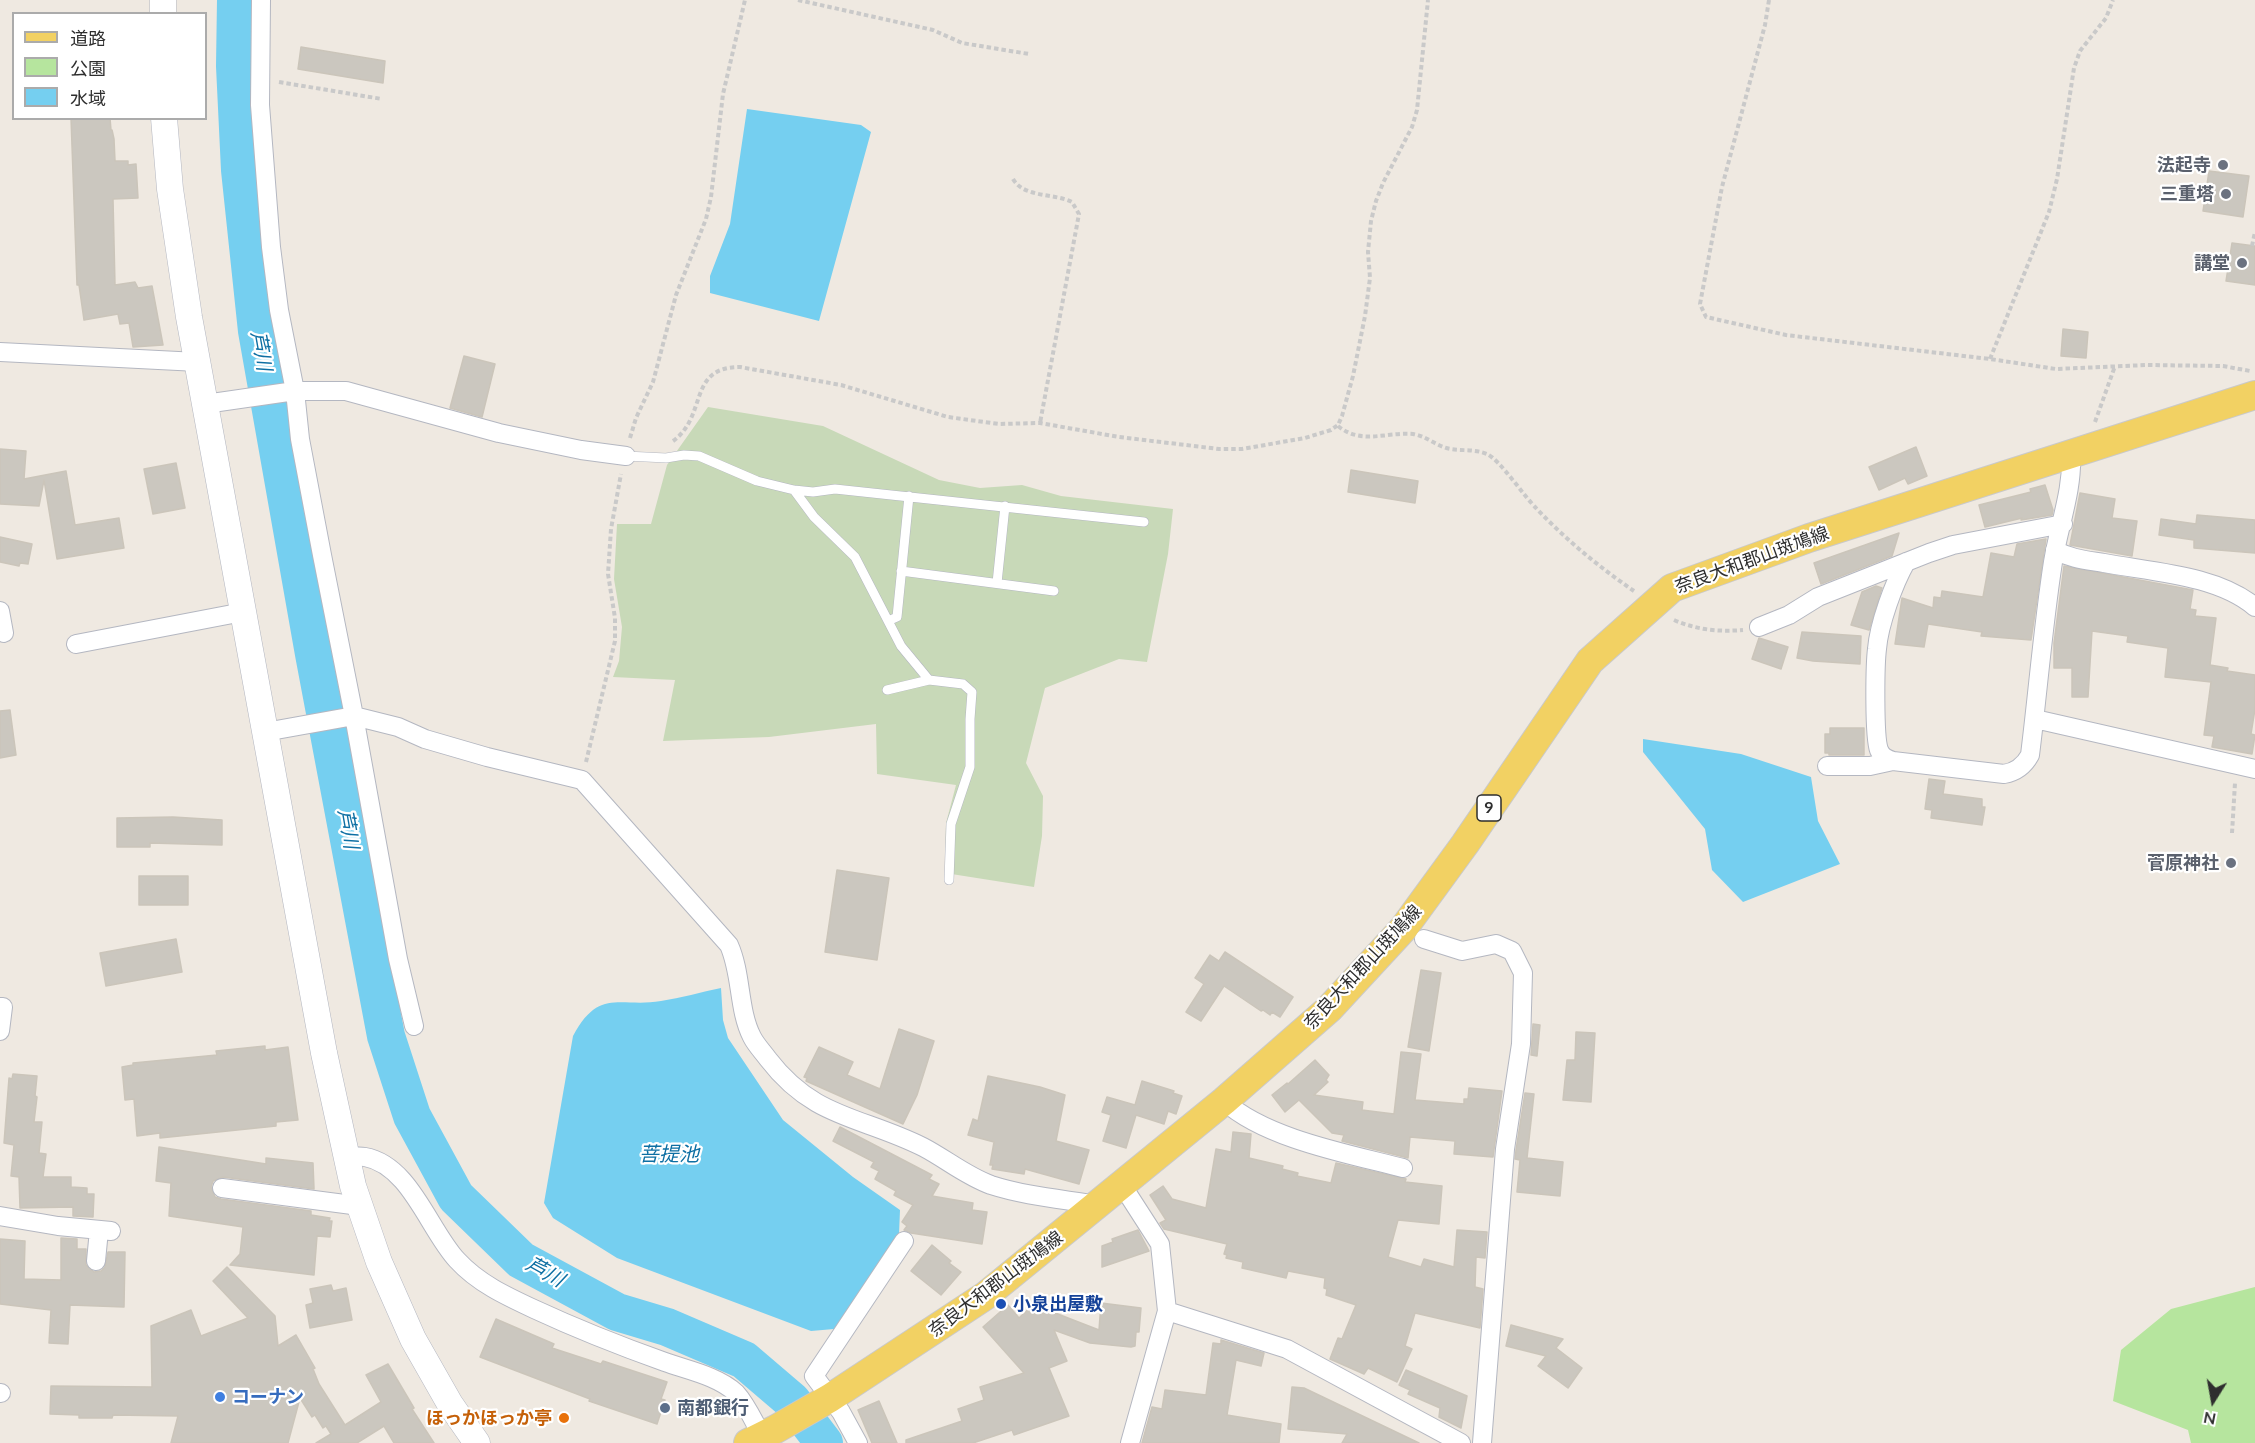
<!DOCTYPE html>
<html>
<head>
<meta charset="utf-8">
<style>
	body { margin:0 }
	#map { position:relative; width:2255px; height:1443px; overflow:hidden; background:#efe9e1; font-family:Lato,"Noto Sans JP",sans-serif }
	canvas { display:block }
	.legend { position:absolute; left:12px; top:12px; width:195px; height:108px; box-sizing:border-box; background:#fff; border:2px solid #ababab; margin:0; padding:8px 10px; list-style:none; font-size:18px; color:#2e2e2e }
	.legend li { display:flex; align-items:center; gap:12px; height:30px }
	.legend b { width:30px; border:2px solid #ababab }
	.north { position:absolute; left:2183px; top:1371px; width:60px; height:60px; -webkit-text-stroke:4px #fff; paint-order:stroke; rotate:191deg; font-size:16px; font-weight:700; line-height:24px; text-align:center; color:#2e2e2e }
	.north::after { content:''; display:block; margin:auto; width:21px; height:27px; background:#2e2e2e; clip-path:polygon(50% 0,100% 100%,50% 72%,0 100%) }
</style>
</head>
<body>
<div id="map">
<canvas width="2255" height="1443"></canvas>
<ul class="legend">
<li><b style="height:8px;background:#f2d163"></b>道路</li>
<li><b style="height:16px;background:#b6e59e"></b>公園</li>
<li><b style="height:16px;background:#75cff0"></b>水域</li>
</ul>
<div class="north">N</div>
</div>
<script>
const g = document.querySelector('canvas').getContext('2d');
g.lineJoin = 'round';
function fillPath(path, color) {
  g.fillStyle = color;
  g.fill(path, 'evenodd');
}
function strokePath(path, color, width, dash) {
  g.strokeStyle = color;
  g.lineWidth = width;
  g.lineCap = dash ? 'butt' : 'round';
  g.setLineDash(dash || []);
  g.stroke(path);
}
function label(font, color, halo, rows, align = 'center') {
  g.font = font + ' Lato,"Noto Sans JP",sans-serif';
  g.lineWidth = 4.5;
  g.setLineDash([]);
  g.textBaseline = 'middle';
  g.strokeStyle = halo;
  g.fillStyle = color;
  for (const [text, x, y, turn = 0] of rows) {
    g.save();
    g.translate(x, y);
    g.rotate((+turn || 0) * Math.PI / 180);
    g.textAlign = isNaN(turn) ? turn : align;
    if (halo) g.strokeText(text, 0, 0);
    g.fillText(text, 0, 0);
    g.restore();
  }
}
const green = new Path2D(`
	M2255,1287V1443H2191L2188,1430L2113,1401L2121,1350L2171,1309Z`);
const cemetery = new Path2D(`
	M708,407L823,426L939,480L980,488L1022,485L1061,496L1173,509L1168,554L1147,662L1119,659L1045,688L1026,763L1043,796L1042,836L1034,887L945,873L946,823L956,785L877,774L876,724L769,737L663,741L675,680L613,677L619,661L622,627L614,579L617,524H651L667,465Z`);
const water = new Path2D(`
	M747,109L861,125L871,132L819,321L710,293V276L730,224Z
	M1643,739L1741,754L1811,777L1818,821L1840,864L1743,902L1712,870L1705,829L1643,752Z
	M721,988L723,1020L728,1038L783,1120L853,1177L900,1210L899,1234L834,1329L811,1331L617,1258L553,1218L544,1203L573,1036C599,987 620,1008 661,1001C681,998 701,992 721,988Z`);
const river = new Path2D(`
	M236,0L235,66L240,170L257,331L314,654L386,1036L412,1116L456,1197L521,1260L617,1312L667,1327L744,1360L792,1401L824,1443`);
const building = new Path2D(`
	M301,47L385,61L383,83L298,69Z
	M71,118H110L111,130H112L114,139L115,161H128V165L136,164L138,198L113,199L115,285L135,282L138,288L152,286L163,345L133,347L129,323L120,324L118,314L84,320L79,285H77Z
	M2209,171L2249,176L2243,217L2203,211Z
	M2232,243L2255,246V285L2226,281Z
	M2063,329L2088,332L2086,358L2061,356Z
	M464,356L495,364L482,417L450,408Z
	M1916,447L1927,476L1908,484L1905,478L1879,490L1869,467Z
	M0,449L26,451L24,479L66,471L75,525L119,518L124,548L57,559L44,480L39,506L0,504Z
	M176,463L185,508L153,514L144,469Z
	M1351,470L1418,481L1415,503L1348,492Z
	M2045,485L2053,510L2052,515L2021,520L2022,518L1985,527L1979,505L2031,492L2030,489Z
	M2080,493L2115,499L2112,518L2137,521L2132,556L2070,545Z
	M2197,515L2255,520V553L2194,548V540L2159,535L2161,519L2196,524Z
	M1899,533L1892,556L1821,584L1814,563Z
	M0,537L32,544L28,564L20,563L19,566L0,562Z
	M2046,539L2031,640L1981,636L1982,632L1928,624L1924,647L1895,644L1902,598L1933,608L1934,597L1941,598L1942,591L1983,597L1991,553L2014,557L2017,544Z
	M2064,566L2193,590L2190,609L2196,610L2195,616L2216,618L2210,665L2228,668L2227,671L2255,675V709L2251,734L2255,735L2252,754L2212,747L2214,736L2204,735L2211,682L2165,677L2168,648L2127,642L2128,636L2092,631L2088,697H2072V668H2054V643Z
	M1876,586L1882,588L1869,630L1851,625L1862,592Z
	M1802,632L1861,636L1860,664L1813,661L1797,658Z
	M1759,638L1788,647L1781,669L1752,659Z
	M10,710L16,755L0,758V711Z
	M1830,728H1864V755H1829V753H1825V734H1830Z
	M1929,779L1945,781L1943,794L1982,799V807H1985L1982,825L1931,818L1932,810L1925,809Z
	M173,817L222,820V845L150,843V847H117V818Z
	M837,870L889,878L877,960L825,952Z
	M139,876H188V905H139Z
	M176,939L182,972L106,986L100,953Z
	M1225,952L1293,997L1280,1017L1272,1012L1270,1015L1263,1010L1261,1011L1224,986L1201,1021L1186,1012L1204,984L1195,978L1210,955L1219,961Z
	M1421,970L1441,973L1429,1051L1408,1047Z
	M1533,1024L1540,1025L1537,1056L1531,1055Z
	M899,1029L934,1041L917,1095L903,1124L806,1081L807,1078L804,1077L819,1047L853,1062L847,1075L880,1089Z
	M1576,1032L1595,1033L1591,1102L1563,1100L1567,1060H1575Z
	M265,1046V1050L288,1047L298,1120L276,1122V1126L160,1138V1133L137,1136L134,1099L125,1100L122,1067L133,1065V1063L217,1055L216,1051Z
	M1401,1052L1421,1054L1415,1100L1464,1104V1099H1468L1469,1088L1502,1091L1493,1157L1454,1154L1455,1141L1410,1137L1408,1158L1342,1141L1344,1135L1332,1133L1299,1100L1285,1112L1272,1095L1287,1083L1288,1084L1315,1060L1329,1075L1326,1080L1328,1082L1314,1095L1363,1102L1362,1110L1394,1114Z
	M13,1074L37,1076L35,1096L37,1097L34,1122H42L39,1153L46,1154L43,1177H71V1187L87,1188V1194H94L93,1217L73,1216V1207L20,1208L19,1177L11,1176L14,1145L4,1143L9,1078L12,1079Z
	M988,1076L1040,1087L1065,1095L1056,1141L1089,1150L1079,1184L1025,1169L1024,1174L992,1169L993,1165H990L994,1142L968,1135L973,1119L978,1121Z
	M1142,1081L1174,1091L1173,1093L1182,1096L1176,1114L1168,1111L1164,1124L1136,1115L1126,1148L1103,1141L1111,1115L1102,1112L1107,1097L1135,1105Z
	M1525,1093L1534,1094L1527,1158L1563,1162L1560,1196L1517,1192L1520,1160L1515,1159L1516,1150Z
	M840,1127L932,1175L929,1179L939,1184L932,1196L973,1203L972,1210L987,1212L982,1244L911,1233L904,1230L907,1226L902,1222L913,1205L894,1195L896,1191L875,1179L879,1171L871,1167L874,1162L833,1141Z
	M1233,1132L1251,1134L1249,1158L1283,1166L1282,1169L1298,1173L1297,1176L1331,1183L1336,1163L1406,1179L1405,1182L1442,1186L1439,1224L1398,1220L1388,1257L1421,1267L1424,1259L1454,1267L1457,1230L1487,1232L1485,1258L1476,1257L1475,1287L1483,1289L1480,1328L1415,1313L1405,1346L1412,1349L1397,1382L1368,1368L1364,1374L1330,1359L1338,1338L1342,1339L1356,1305L1326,1295L1327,1289L1324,1288L1325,1278L1288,1271L1286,1278L1242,1268L1243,1262L1226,1258L1227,1255L1224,1254L1227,1244L1164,1229L1160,1223L1166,1220L1150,1195L1163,1186L1172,1199L1206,1208L1216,1149L1231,1152Z
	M159,1147L266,1164V1158L313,1163L314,1189L223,1177L213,1181L211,1187L215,1197L221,1199L311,1211V1215L330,1218L329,1221H332L330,1237L317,1236L314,1275L230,1265L240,1254L243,1227L169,1216L171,1183L156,1181Z
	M1138,1230L1149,1251L1102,1267V1246L1113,1242L1112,1239Z
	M61,1238L77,1239V1249H86V1265L94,1272L101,1271L105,1267L108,1252H125L124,1307L70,1305L68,1344L49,1343L51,1310L0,1304V1239L25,1241L24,1279L61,1280Z
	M932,1245L951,1261L949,1263L961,1272L941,1295L911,1271Z
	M227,1267L275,1316L278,1346L296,1335L315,1368L313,1369L319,1384L345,1425L381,1402L366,1375L388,1364L414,1408L412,1409L434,1443H394L384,1426L357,1443H316L331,1434L326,1426L323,1428L315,1415L312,1417L300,1398L288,1443H171L178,1416L113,1415L112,1418H79V1415L50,1414L51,1386L152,1387L151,1326L191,1310L201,1336L248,1318L213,1281Z
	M331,1285L333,1291L346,1288L352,1320L310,1328L306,1305L313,1303L310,1289Z
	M1039,1299L1050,1311L1099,1330L1101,1303L1141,1308L1139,1332H1136L1135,1346L1131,1347L1090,1343L1054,1330L1067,1361L1049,1368L1069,1416L1014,1435L1012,1430L973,1443H906V1440L962,1421L958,1409L984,1400L980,1387L1024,1373L983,1327L1008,1305L1019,1318Z
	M496,1319L554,1344L552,1348L601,1364L603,1361L667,1382L661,1399L665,1400L657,1424L589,1401L590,1399L480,1357Z
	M1511,1325L1563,1339L1556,1348L1582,1368L1568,1388L1538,1366L1546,1356L1506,1346Z
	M1221,1340L1264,1353L1261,1366L1236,1360L1227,1415L1281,1424L1279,1443H1142L1152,1407L1162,1409L1165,1390L1206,1395L1213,1343L1221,1344Z
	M1406,1370L1467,1396L1461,1428L1439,1417L1440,1408L1408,1394L1410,1390L1399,1385Z
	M1292,1387L1304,1388L1419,1443H1342L1347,1434L1288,1429Z
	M879,1401L897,1443H872L858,1410Z`);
const path = new Path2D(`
	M798,0L933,30L962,43L1029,54
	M1769,0L1765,25L1722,187L1700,304L1706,317L1786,335L1990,359L2056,369L2146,365L2223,366L2250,371
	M279,82L382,99
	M1013,179C1024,198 1054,193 1072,202L1079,214L1040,423
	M2252,246L2255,232
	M1990,359L2049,212L2057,179L2074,68L2080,51L2106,18L2113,0
	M2095,422L2115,366
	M1338,426C1361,445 1385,432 1413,434C1427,436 1437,447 1451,449C1463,451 1475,449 1487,454C1500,460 1523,495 1536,508C1565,539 1599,567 1634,591
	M630,438L636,418L653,382L676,295L706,219L711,197L723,94L745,0
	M673,441C708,416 687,367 740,367L841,385L948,417L999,424L1040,423L1119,437L1219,449H1242L1305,438L1331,430L1338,425L1342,416L1353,376L1365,316L1370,278L1368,252L1371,221L1376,201L1383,183L1412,127L1417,110L1428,0
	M1674,620C1697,630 1719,632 1743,630
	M586,762L615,641V618L608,574L611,529L621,474
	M2232,833L2235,783`);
const lane = new Path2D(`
	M626,456L666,458L684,455L699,456L757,481L794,490L813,492L835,489L1144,522
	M794,490L814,517L855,557L901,646L929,680L963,684L972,692L970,719V767L951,824L949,880
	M901,571L1054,591
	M997,583L1005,506
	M888,621L897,617L909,496
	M887,690L929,680`);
const street = new Path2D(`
	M261,0L260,105L271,247L279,310L295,391L300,439L322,555L354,716L398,959L414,1026
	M0,352L198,362
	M205,404L295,391H346L499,433L581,450L626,456
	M2055,550C2071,559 2086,560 2104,563C2152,572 2217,575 2255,607
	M0,611L4,633
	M1759,627L1789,615L1818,597L1929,553L1953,545L2063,524
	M76,644L243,612
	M2035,719L2255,769
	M265,732L354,716L398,727L425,739L487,757L582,780L729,945C742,974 738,1010 752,1037C756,1045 763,1052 768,1059C814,1119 861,1116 923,1147C946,1159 966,1176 991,1185C1025,1196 1062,1199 1098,1205
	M1893,761C1887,759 1882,757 1879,750C1874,737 1875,665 1877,649C1879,624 1894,583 1906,562
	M1827,766H1870L1893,761L2004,774C2016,772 2024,766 2030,755C2038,691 2043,626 2053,562C2059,525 2073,490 2071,453
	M1424,939L1462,951L1496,944L1512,951L1523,973L1521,1044L1505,1149L1482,1443
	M0,1007H3L0,1031
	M1224,1101C1266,1139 1349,1154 1403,1168
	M347,1157C352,1157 359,1156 365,1157C410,1165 429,1230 457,1260C478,1283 506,1296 534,1309C577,1329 620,1346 665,1362C687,1370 718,1376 736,1393C747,1405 754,1422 762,1436
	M1122,1185L1160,1244L1167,1311L1130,1443
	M222,1188L360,1206
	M0,1216L58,1226L111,1231
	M96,1261L99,1230
	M1167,1311L1287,1349L1461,1443
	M0,1393H1
	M858,1443L841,1412L814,1376L904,1241`);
const secondary = new Path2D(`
	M163,14V0
	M164,118L170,189L189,317L324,1053L353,1186L379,1262L413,1339L450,1404L477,1443`);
const primary = new Path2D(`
	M748,1443L776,1429L830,1398L985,1296L1224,1101L1329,1009L1403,929L1465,844L1590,661L1672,588L1809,538L2255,395`);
const markers = [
	[2223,165,6,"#6b7280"],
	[2226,194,6,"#6b7280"],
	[2242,263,6,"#6b7280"],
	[2231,863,6,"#6b7280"],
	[1001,1304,6,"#1a4fb4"],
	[220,1397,6,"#3f7fe0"],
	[665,1408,6,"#5c6f8a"],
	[564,1418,6,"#e8710a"]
];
const shields = [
	[1489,808,24]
];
const shieldNames = [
	["9",1489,808]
];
const worshipNames = [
	["法起寺",2211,165],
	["三重塔",2214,194],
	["講堂",2230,263],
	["菅原神社",2219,863]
];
const streetNames = [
	["奈良大和郡山斑鳩線",1752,560,-20],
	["奈良大和郡山斑鳩線",1363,967,-47],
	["奈良大和郡山斑鳩線",996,1284,-37]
];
const transitNames = [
	["小泉出屋敷",1013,1304]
];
const shopNames = [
	["コーナン",232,1397]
];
const serviceNames = [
	["南都銀行",677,1408]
];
const foodNames = [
	["ほっかほっか亭",552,1418]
];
const waterNames = [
	["芦川",261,351,80],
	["芦川",348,829,80],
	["菩提池",669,1155],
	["芦川",545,1272,29]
];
fillPath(green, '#b6e59e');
fillPath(cemetery, '#c8d9b8');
fillPath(water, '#75cff0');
strokePath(river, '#75cff0', 38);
fillPath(building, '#cbc7bf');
strokePath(building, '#cbc5ba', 1.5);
strokePath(lane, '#b4b7c1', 10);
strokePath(street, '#b4b7c1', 20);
strokePath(secondary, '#b4b7c1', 27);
strokePath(primary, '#c9c9c9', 30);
strokePath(path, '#c9c9c9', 4, [4.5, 3]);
strokePath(lane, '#fff', 9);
strokePath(street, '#fff', 18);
strokePath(secondary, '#fff', 26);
strokePath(primary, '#f2d163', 28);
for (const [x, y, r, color] of markers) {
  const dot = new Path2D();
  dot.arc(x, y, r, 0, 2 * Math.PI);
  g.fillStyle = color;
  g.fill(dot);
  strokePath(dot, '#fff', 2);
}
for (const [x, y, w] of shields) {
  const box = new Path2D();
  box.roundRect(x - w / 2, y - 13, w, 26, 4.5);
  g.fillStyle = '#fff';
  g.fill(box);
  strokePath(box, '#2e2e2e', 1.5);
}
label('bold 16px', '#2e2e2e', null, shieldNames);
label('bold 18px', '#5b616d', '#fff', worshipNames, 'right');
label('18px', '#2e2e2e', '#fff', streetNames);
label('bold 18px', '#164399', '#fff', transitNames, 'left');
label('bold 18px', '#366cbe', '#fff', shopNames, 'left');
label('bold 18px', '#4e5e75', '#fff', serviceNames, 'left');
label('bold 18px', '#c56008', '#fff', foodNames, 'right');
label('italic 20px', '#0d6fa3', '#fff', waterNames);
</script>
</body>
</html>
